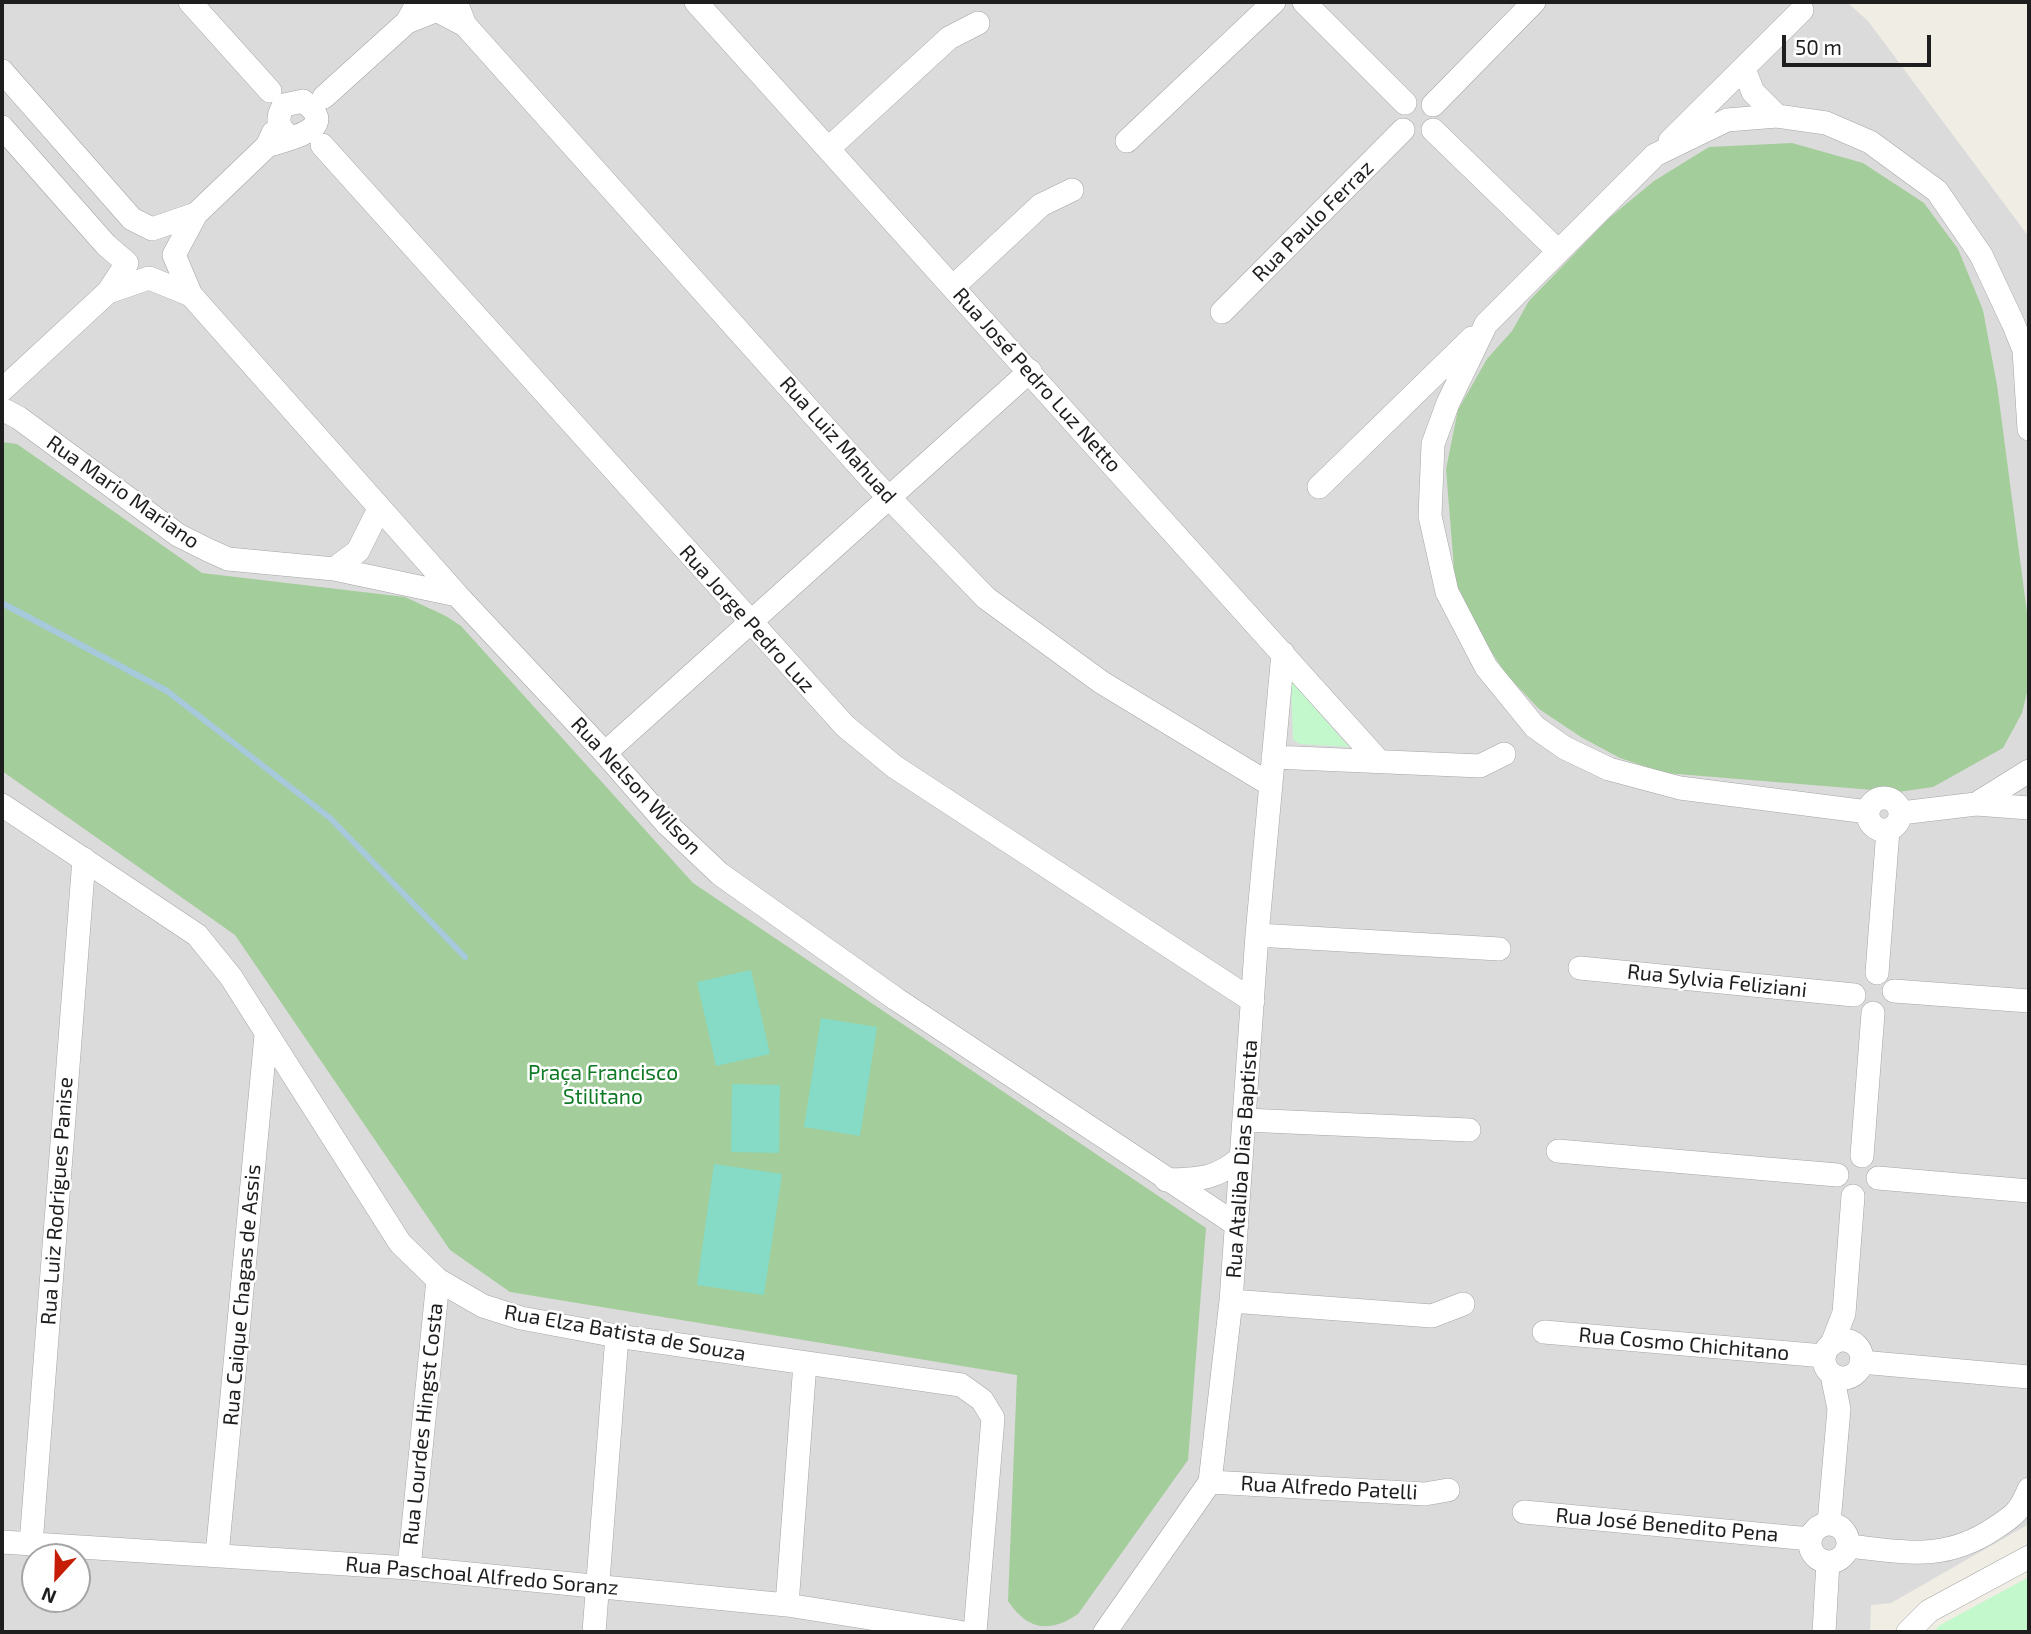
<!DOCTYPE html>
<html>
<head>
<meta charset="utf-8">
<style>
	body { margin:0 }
	#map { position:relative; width:2031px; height:1634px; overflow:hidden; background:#efede4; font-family:"Exo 2",sans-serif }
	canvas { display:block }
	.frame { position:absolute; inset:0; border:4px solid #1e1e1e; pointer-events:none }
	.north { position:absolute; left:21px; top:1543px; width:70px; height:70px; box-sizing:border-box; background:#fff; border:2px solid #a5a5a5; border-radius:50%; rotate:202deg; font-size:19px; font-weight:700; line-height:28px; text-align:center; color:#1e1e1e }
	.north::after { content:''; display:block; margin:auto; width:24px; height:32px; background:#c61e06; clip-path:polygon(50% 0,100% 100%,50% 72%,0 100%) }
	.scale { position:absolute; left:1782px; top:35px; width:149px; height:32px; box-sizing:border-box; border:4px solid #1e1e1e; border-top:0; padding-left:9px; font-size:21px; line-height:24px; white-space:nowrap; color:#1e1e1e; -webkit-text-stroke:5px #fff; paint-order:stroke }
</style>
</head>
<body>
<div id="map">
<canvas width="2031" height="1634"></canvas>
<div class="frame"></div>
<div class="north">N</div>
<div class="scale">50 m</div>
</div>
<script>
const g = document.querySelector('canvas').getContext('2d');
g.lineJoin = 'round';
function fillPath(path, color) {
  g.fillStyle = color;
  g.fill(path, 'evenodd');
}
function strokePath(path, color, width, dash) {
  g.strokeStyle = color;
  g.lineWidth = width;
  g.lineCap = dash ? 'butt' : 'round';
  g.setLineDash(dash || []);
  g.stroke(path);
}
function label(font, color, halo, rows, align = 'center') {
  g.font = font + ' "Exo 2",sans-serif';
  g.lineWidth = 5;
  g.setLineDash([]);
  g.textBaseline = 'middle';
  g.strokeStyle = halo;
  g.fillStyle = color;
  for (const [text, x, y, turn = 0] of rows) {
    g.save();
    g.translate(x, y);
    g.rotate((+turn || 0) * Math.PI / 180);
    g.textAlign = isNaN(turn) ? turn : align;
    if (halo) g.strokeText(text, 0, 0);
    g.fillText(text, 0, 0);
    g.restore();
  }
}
const residential = new Path2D(`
	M2,2H1847L1868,21L2029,237V1524L1891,1603L1871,1605L1870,1632H2ZM35,1557H77V1599H35Z`);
const forest = new Path2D(`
	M1792,143L1863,163L1924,203L1958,249L1983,310L1997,385L2029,628V684L2022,713L2003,748L1933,787L1898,792L1665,773L1620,758L1581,737L1539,709L1506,674L1478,631L1455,581L1446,469L1458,410L1487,359L1512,331L1529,301L1608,219L1654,181L1709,147Z
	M2,442L17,444L202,573L405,597L446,616L461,626L693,883L1206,1228L1188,1460L1078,1614C1050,1633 1028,1631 1008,1601L1017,1375L510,1292L450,1250L235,935L2,771Z`);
const park = new Path2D(`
	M1291,681L1349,747L1300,744L1293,740Z
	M2029,1577V1632H1933L1940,1625Z`);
const pitch = new Path2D(`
	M751,970L770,1054L716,1066L697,982Z
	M821,1018L877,1027L860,1136L804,1127Z
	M732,1084L780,1085L779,1153L731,1152Z
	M714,1164L782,1174L764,1295L697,1285Z`);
const stream = new Path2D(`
	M2,603L167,691L330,818L465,957`);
const street = new Path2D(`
	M190,2L270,91
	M418,2L407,22L432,12
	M696,2L1377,759
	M1304,2L1405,103
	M442,13L465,25L456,2
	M465,25L872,480L986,598L1101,682L1271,785
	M1744,69L1753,92L1777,116
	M2,71L132,219L152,229L196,214L174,255L191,295L149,278L108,292L127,263L106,245L2,127
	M324,97L407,22
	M1433,105L1534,2
	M1433,130L1557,250
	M1127,141L1274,2
	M1670,141L1802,10
	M322,145L845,726L895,767L1253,1001
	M267,146C285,139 343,130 303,101L284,105C276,118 277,128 290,137
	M828,149L949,38L978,23
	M196,214L267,146L273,133
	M953,287L1041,205L1072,190
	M191,295L457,595L605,753L667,824L720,874L896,999L1237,1225
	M1222,312L1403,130
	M2,390L108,292
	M2,409L19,418L178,535L208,550L228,559L334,569L457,595
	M1319,487L1472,338
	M334,569L358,551L379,509
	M605,753L1030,371
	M1273,757L1480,766L1504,754
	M1868 814a16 16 0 1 1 32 0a16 16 0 1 1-32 0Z
	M1976,804L2029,808
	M2,805L197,935L231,977L400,1243L438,1280L483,1306L521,1318L617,1336L961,1385L982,1400L993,1418L975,1632
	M1868,812L1680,788L1609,769L1565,748L1535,727L1486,667L1447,592L1430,516L1433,444L1448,403L1486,324L1655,155L1727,120L1777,116L1826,123L1870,142L1937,191L1981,255L2013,323L2024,350L2029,429
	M1901,813L1976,804L2029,771
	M1257,935L1499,949
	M1580,968L1854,995
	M1877,973L1888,830
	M1894,991L2029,1001
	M1245,1120L1469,1130
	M1558,1151L1837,1175
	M1862,1156L1873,1013
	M1878,1178L2029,1191
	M1166,1180C1200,1179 1214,1180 1241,1158
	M1231,1301L1432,1316L1463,1304
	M1544,1332L1824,1356
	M1824 1359a19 19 0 1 1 38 0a19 19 0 1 1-38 0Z
	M1832,1344L1844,1313L1853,1196
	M1861,1362L2029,1377
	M1210,1482L1425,1494L1448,1490
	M1524,1512L1810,1539
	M1829,1523L1839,1409L1832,1375
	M1810 1543a19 19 0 1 1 38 0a19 19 0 1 1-38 0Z
	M2,1542L409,1568L787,1605L959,1632
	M31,1544L84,859
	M1849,1546C1904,1552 1945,1562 1995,1528C2015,1515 2020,1511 2029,1489
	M217,1555L266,1035
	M409,1568L438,1280
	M787,1605L805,1363
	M594,1632L617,1336
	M1105,1632L1210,1482L1231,1301L1257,935L1283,653
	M1824,1632L1828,1562
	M1908,1632L1929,1611L2029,1557`);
const streetNames = [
	["Rua Paulo Ferraz",1313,221,-45],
	["Rua José Pedro Luz Netto",1037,380,48],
	["Rua Luiz Mahuad",838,440,48],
	["Rua Mario Mariano",123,492,35],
	["Rua Jorge Pedro Luz",747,619,48],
	["Rua Nelson Wilson",636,786,47],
	["Rua Sylvia Feliziani",1717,981,6],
	["Rua Ataliba Dias Baptista",1242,1159,-86],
	["Rua Luiz Rodrigues Panise",57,1201,-86],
	["Rua Caique Chagas de Assis",242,1295,-85],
	["Rua Elza Batista de Souza",625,1333,10],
	["Rua Cosmo Chichitano",1684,1344,5],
	["Rua Lourdes Hingst Costa",423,1424,-84],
	["Rua Alfredo Patelli",1329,1488,3],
	["Rua José Benedito Pena",1667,1525,5],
	["Rua Paschoal Alfredo Soranz",482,1576,5]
];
const parkNames = [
	["Praça Francisco",603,1073],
	["Stilitano",603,1097]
];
fillPath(residential, '#dcdbdb');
fillPath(forest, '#a3cd9a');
fillPath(park, '#c3f8cd');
fillPath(pitch, '#85dbc5');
strokePath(stream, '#a6c9db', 6);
strokePath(street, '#a5a5a5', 24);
strokePath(street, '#fff', 23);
label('21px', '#1e1e1e', '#fff', streetNames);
label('21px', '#0f7925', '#fff', parkNames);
</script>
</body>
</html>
